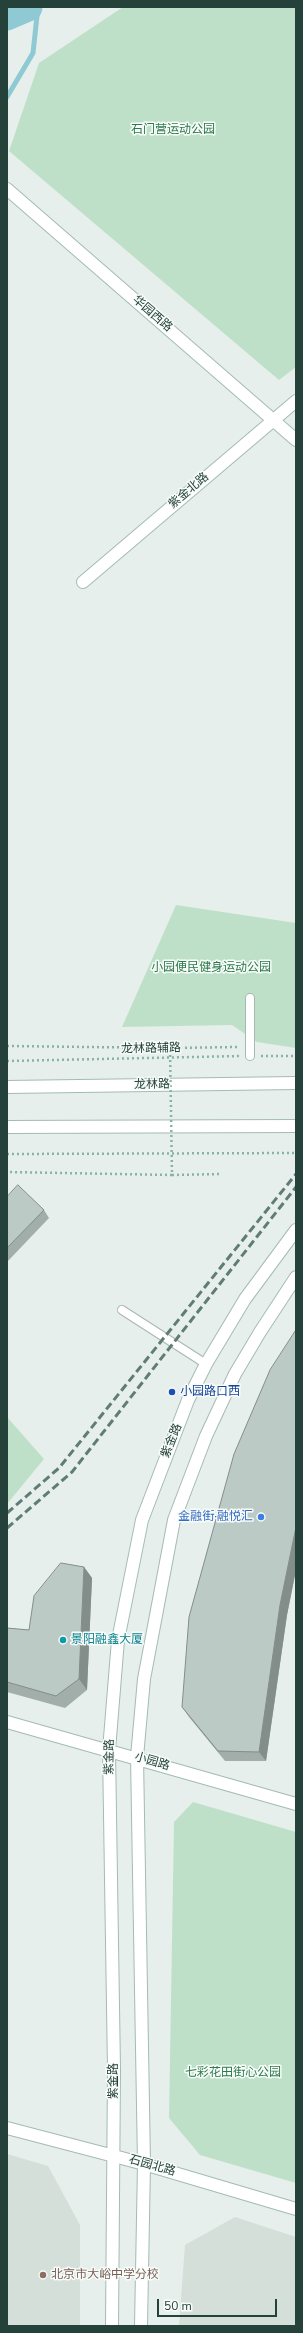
<!DOCTYPE html>
<html>
<head>
<meta charset="utf-8">
<style>
	body { margin:0 }
	#map { position:relative; width:303px; height:2333px; overflow:hidden; background:#e6efeb; font-family:"Nunito Sans",sans-serif }
	canvas { display:block }
	.frame { position:absolute; inset:0; border:8px solid #24423a; pointer-events:none }
	.scale { position:absolute; left:157px; top:2299px; width:120px; height:18px; box-sizing:border-box; border:2px solid #24423a; border-top:0; padding-left:5px; font-size:12px; line-height:14px; white-space:nowrap; color:#24423a; -webkit-text-stroke:3px #f7fbf9; paint-order:stroke }
</style>
</head>
<body>
<div id="map">
<canvas width="303" height="2333"></canvas>
<div class="frame"></div>
<div class="scale">50 m</div>
</div>
<script>
const g = document.querySelector('canvas').getContext('2d');
g.lineJoin = 'round';
function fillPath(path, color) {
  g.fillStyle = color;
  g.fill(path, 'evenodd');
}
function strokePath(path, color, width, dash) {
  g.strokeStyle = color;
  g.lineWidth = width;
  g.lineCap = dash ? 'butt' : 'round';
  g.setLineDash(dash || []);
  g.stroke(path);
}
function label(font, color, halo, rows, align = 'center') {
  g.font = font + ' "Nunito Sans","Noto Sans SC",sans-serif';
  g.lineWidth = 3;
  g.setLineDash([]);
  g.textBaseline = 'middle';
  g.strokeStyle = halo;
  g.fillStyle = color;
  for (const [text, x, y, turn = 0] of rows) {
    g.save();
    g.translate(x, y);
    g.rotate((+turn || 0) * Math.PI / 180);
    g.textAlign = isNaN(turn) ? turn : align;
    if (halo) g.strokeText(text, 0, 0);
    g.fillText(text, 0, 0);
    g.restore();
  }
}
const built = new Path2D(`
	M7,2154L48,2166L80,2225V2326H7Z
	M235,2217L296,2237V2326H179L185,2245Z`);
const green = new Path2D(`
	M123,7H296V367L279,380L9,151L39,63Z
	M176,905L296,923V1048L257,1042L232,1025L122,1027Z
	M7,1417L44,1459L7,1504Z
	M193,1802L296,1832V2183L200,2155L169,2118L174,1822Z`);
const stream = new Path2D(`
	M7,97L33,53L38,7`);
const river = new Path2D(`
	M7,16L28,7`);
const path = new Path2D(`
	M170,1048L238,1047
	M261,1056H296
	M7,1061L240,1056
	M7,1154L296,1153
	M172,1175L221,1174`);
const lane = new Path2D(`
	M250,998V1056
	M122,1310L206,1364`);
const street = new Path2D(`
	M114,2156L144,2164`);
const secondary = new Path2D(`
	M7,189L296,440
	M83,582L296,401
	M7,1087L296,1083
	M7,1127L296,1126
	M7,1722L296,1804
	M7,2128L114,2156
	M144,2164L296,2209
	M112,2326L114,2070L109,1750L118,1640L142,1520L188,1400L206,1364L245,1299L296,1230
	M141,2326L144,2164L137,1757L144,1679L174,1520L206,1436L235,1374L260,1332L296,1277`);
const rail = new Path2D(`
	M7,1513L59,1468L296,1174
	M7,1528L72,1472L296,1187`);
const pathBridge = new Path2D(`
	M7,1046L170,1048L172,1175L7,1172`);
const wall = new Path2D(`
	M7,1197L44,1210L49,1218L7,1262Z
	M296,1330V1570L287,1615L266,1761H225L189,1717L182,1707Z
	M84,1567L92,1578L87,1690L65,1708L7,1692V1628L29,1630Z`);
const shadedWall = new Path2D(`
	M296,1527V1570L287,1615L266,1761L259,1752L280,1605Z
	M84,1567L92,1578L87,1690L79,1679Z`);
const building = new Path2D(`
	M18,1185L44,1210L7,1248V1197Z
	M296,1330V1527L280,1605L259,1752L218,1751L182,1707L189,1617L234,1454L270,1370Z
	M61,1563L84,1567L79,1679L56,1696L7,1682V1628L29,1630L34,1596Z`);
const markers = [
	[172,1392,4,"#1a4fb4"],
	[261,1517,4,"#3f7fe0"],
	[63,1640,4,"#0f9aa8"],
	[43,2275,4,"#8d6e63"]
];
const parkNames = [
	["石门营运动公园",173,130],
	["小园便民健身运动公园",211,968],
	["七彩花田街心公园",233,2073]
];
const streetNames = [
	["华园西路",152,314,41],
	["紫金北路",189,491,-40],
	["龙林路辅路",151,1049,-1],
	["龙林路",152,1085,-1],
	["紫金路",172,1441,-68],
	["紫金路",110,1757,-89],
	["小园路",152,1762,16],
	["紫金路",114,2081,-90],
	["石园北路",152,2166,16]
];
const transitNames = [
	["小园路口西",180,1392]
];
const shopNames = [
	["金融街·融悦汇",253,1517]
];
const cultureNames = [
	["景阳融鑫大厦",71,1640]
];
const educationNames = [
	["北京市大峪中学分校",51,2275]
];
fillPath(built, '#d4dfda');
fillPath(green, '#bfe0c8');
strokePath(stream, '#8ec9d4', 5);
strokePath(river, '#8ec9d4', 29);
strokePath(lane, '#a8b8b2', 10);
strokePath(street, '#a8b8b2', 14);
strokePath(secondary, '#a4bbb3', 14);
strokePath(path, '#86b3a5', 2.5, [2, 3]);
strokePath(lane, '#fff', 8);
strokePath(street, '#fff', 12);
strokePath(secondary, '#fff', 12);
strokePath(rail, '#5f7d75', 3, [8, 4]);
strokePath(pathBridge, '#86b3a5', 2.5, [2, 3]);
fillPath(wall, '#a1aea9');
fillPath(shadedWall, '#838d89');
fillPath(building, '#bbcac4');
strokePath(building, '#838d89', 1);
for (const [x, y, r, color] of markers) {
  const dot = new Path2D();
  dot.arc(x, y, r, 0, 2 * Math.PI);
  g.fillStyle = color;
  g.fill(dot);
  strokePath(dot, '#f7fbf9', 1.5);
}
label('12px', '#2d7a4b', '#f7fbf9', parkNames);
label('12px', '#24423a', '#f7fbf9', streetNames);
label('12px', '#164399', '#f7fbf9', transitNames, 'left');
label('12px', '#366cbe', '#f7fbf9', shopNames, 'right');
label('12px', '#0d838f', '#f7fbf9', cultureNames, 'left');
label('12px', '#785e54', '#f7fbf9', educationNames, 'left');
</script>
</body>
</html>
